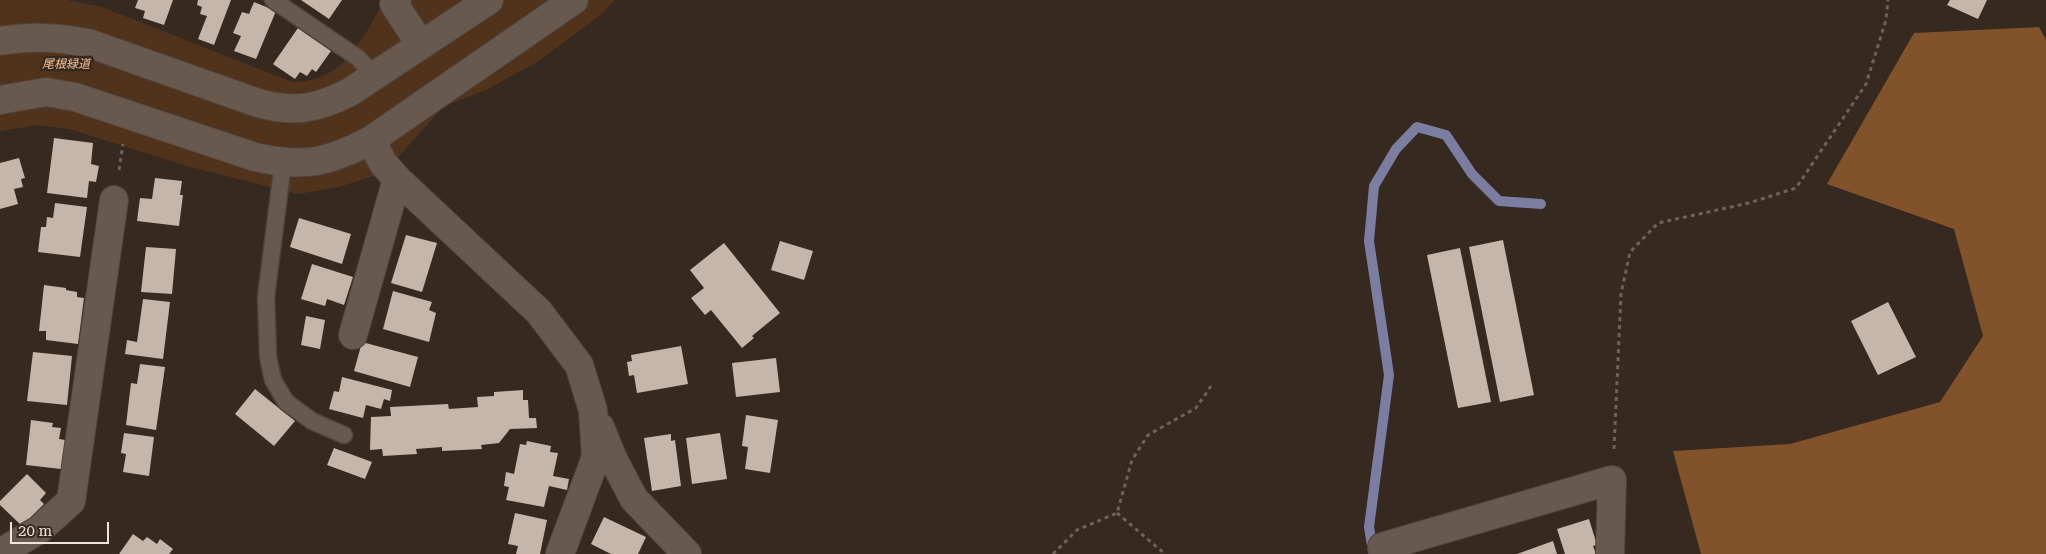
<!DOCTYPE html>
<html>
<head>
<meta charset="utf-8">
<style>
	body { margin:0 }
	#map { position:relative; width:2046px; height:554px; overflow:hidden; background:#36291f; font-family:"Roboto Serif",serif }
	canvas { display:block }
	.scale { position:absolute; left:10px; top:522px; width:99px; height:22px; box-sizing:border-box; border:2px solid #ede4dd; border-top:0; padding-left:6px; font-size:15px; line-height:18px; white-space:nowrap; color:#ede4dd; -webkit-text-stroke:4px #36291f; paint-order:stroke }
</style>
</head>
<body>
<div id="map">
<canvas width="2046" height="554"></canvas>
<div class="scale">20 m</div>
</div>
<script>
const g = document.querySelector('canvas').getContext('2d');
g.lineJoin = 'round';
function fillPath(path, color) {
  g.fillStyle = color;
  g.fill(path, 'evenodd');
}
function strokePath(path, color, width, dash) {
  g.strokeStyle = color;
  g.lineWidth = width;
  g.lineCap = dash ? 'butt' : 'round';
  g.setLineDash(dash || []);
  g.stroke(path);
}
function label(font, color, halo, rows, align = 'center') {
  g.font = font + ' "Roboto Serif","Noto Sans JP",serif';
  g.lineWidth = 5;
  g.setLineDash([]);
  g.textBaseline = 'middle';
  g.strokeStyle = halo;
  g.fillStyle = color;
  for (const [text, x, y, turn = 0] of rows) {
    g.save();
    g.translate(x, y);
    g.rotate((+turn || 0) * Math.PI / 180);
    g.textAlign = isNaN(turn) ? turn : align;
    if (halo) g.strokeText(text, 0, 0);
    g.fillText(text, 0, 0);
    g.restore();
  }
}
const green = new Path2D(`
	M0,0H67L102,7L292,82C345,82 361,40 385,0H615L602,14L537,62L486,90L443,107L394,162L377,175L339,187L298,194L187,166L69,129L38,125L0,131Z`);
const forest = new Path2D(`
	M2039,27L2046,40V554H1701L1673,451L1790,444L1940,402L1983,336L1954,229L1827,184L1914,33Z`);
const stream = new Path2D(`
	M1373,552L1369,527L1389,375L1369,241L1374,186L1396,149L1417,127L1446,135L1472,174L1499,201L1541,204`);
const building = new Path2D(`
	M138,0H173L164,25L143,18L145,11L135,8Z
	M198,0H231L214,45L198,39L207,16L200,14L202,7L197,5Z
	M301,0H342L329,19Z
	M1950,0H1987L1978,19L1947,5Z
	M254,2L276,11L256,59L234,51L241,36L233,33L242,12L249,14Z
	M298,28L331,51L316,72L312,69L307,76L300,72L295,79L273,64Z
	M54,138L93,143L91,164L99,166L96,182L89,181L87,198L47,193Z
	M19,158L25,178L21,179L23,187L14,189L18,204L0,209V163Z
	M155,178L182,181L180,195H183L179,226L137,221L140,198L152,199Z
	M55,203L87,207L80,257L38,252L41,227H46L47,217L53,218Z
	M299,218L351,234L342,264L290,247Z
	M406,235L437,243L422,292L391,283Z
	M1503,240L1534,395L1500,402L1469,247Z
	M780,241L813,251L804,280L771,270Z
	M724,243L780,313L752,336L754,338L742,348L711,310L705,315L691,298L704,288L690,270Z
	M146,247L176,249L172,294L141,292Z
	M1460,248L1491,402L1458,408L1427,255Z
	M312,264L353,277L344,305L327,299L325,306L301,299Z
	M44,285L66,288V290L77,292V297L84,298L78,344L46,340V331H39Z
	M393,291L432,302L429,310L436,313L429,342L383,329Z
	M143,299L170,302L163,359L125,354L127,340L137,342Z
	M1888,302L1916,357L1878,375L1851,321Z
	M306,316L325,320L320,349L301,345Z
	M362,342L418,357L410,387L354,371Z
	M681,346L688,384L637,393L634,375L629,376L627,362L632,361L631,355Z
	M33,352L72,356L67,405L27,401Z
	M776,358L780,392L736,397L732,363Z
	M140,364L165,367L156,430L126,425L131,383L137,384Z
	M342,377L392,390L390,401L384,399L381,409L366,405L363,418L329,409L334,391L339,392Z
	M255,389L295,421L274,446L235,414Z
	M523,390V400H528L529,418H536L537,428L510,429L499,443L481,445L482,449L442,451V447L416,449L417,454L383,456L382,449L370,450L371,417L391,416L390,407L448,404L449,409L478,407L477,397L494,396V392Z
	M746,415L778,420L770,473L745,469L748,447L742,446Z
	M31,420L53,423L52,427L61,428L59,439L65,440L61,469L26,465Z
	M124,433L154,437L149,476L123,472L126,454L121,453Z
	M720,433L727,479L692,484L686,438Z
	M671,434V441L675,440L681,486L652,491L644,438Z
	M527,441L551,446L550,452L558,453L553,476L569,479L567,490L549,486L544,507L506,500L509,487L504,486L506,472L514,474L520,444L526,445Z
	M334,448L372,462L365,479L327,465Z
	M27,474L46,493L40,500L44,504L22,526L0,505V501Z
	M515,513L547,520L540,554H516L518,546L508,544Z
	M604,517L646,537L638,554H611L591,544Z
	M1589,519L1597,545L1593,546L1596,554H1565L1557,529Z
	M133,534L143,541L147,537L157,544L160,539L173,549L169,554H119Z
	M1553,541L1557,554H1517Z`);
const path = new Path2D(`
	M119,170L123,144
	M1614,449L1621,294L1630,252L1658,223L1749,203L1796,188L1866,84L1886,20L1888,0
	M1117,513L1165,554
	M1053,554L1077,530L1117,513L1132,460L1148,435L1196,408L1211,386`);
const lane = new Path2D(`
	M273,0L358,58L375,76
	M283,163L266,297L268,357L273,380L286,402L312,421L344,435`);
const street = new Path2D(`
	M397,0L394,4L421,45
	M0,41C33,36 55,37 88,43L258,103C294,113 317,109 350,92L489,0
	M0,100L46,92L75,97L255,157C302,168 328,163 371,140L574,0
	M371,140L383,163L397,179L539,312L579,365L593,410L596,457L560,554
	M353,335L397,179
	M600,427L613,459L634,499L687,554
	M1382,547L1612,480L1610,554
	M0,553L40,529L71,501L114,200`);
const parkNames = [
	["尾根緑道",66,64]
];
fillPath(green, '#51331b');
fillPath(forest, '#82532b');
strokePath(stream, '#7b7ea0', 10);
fillPath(building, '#c6b6a9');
strokePath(lane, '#4f443c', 19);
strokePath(street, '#4f443c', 30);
strokePath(path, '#6e6259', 3, [4, 4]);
strokePath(lane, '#68594e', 16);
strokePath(street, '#68594e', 28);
label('italic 12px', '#fcc293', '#36291f', parkNames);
</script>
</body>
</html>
